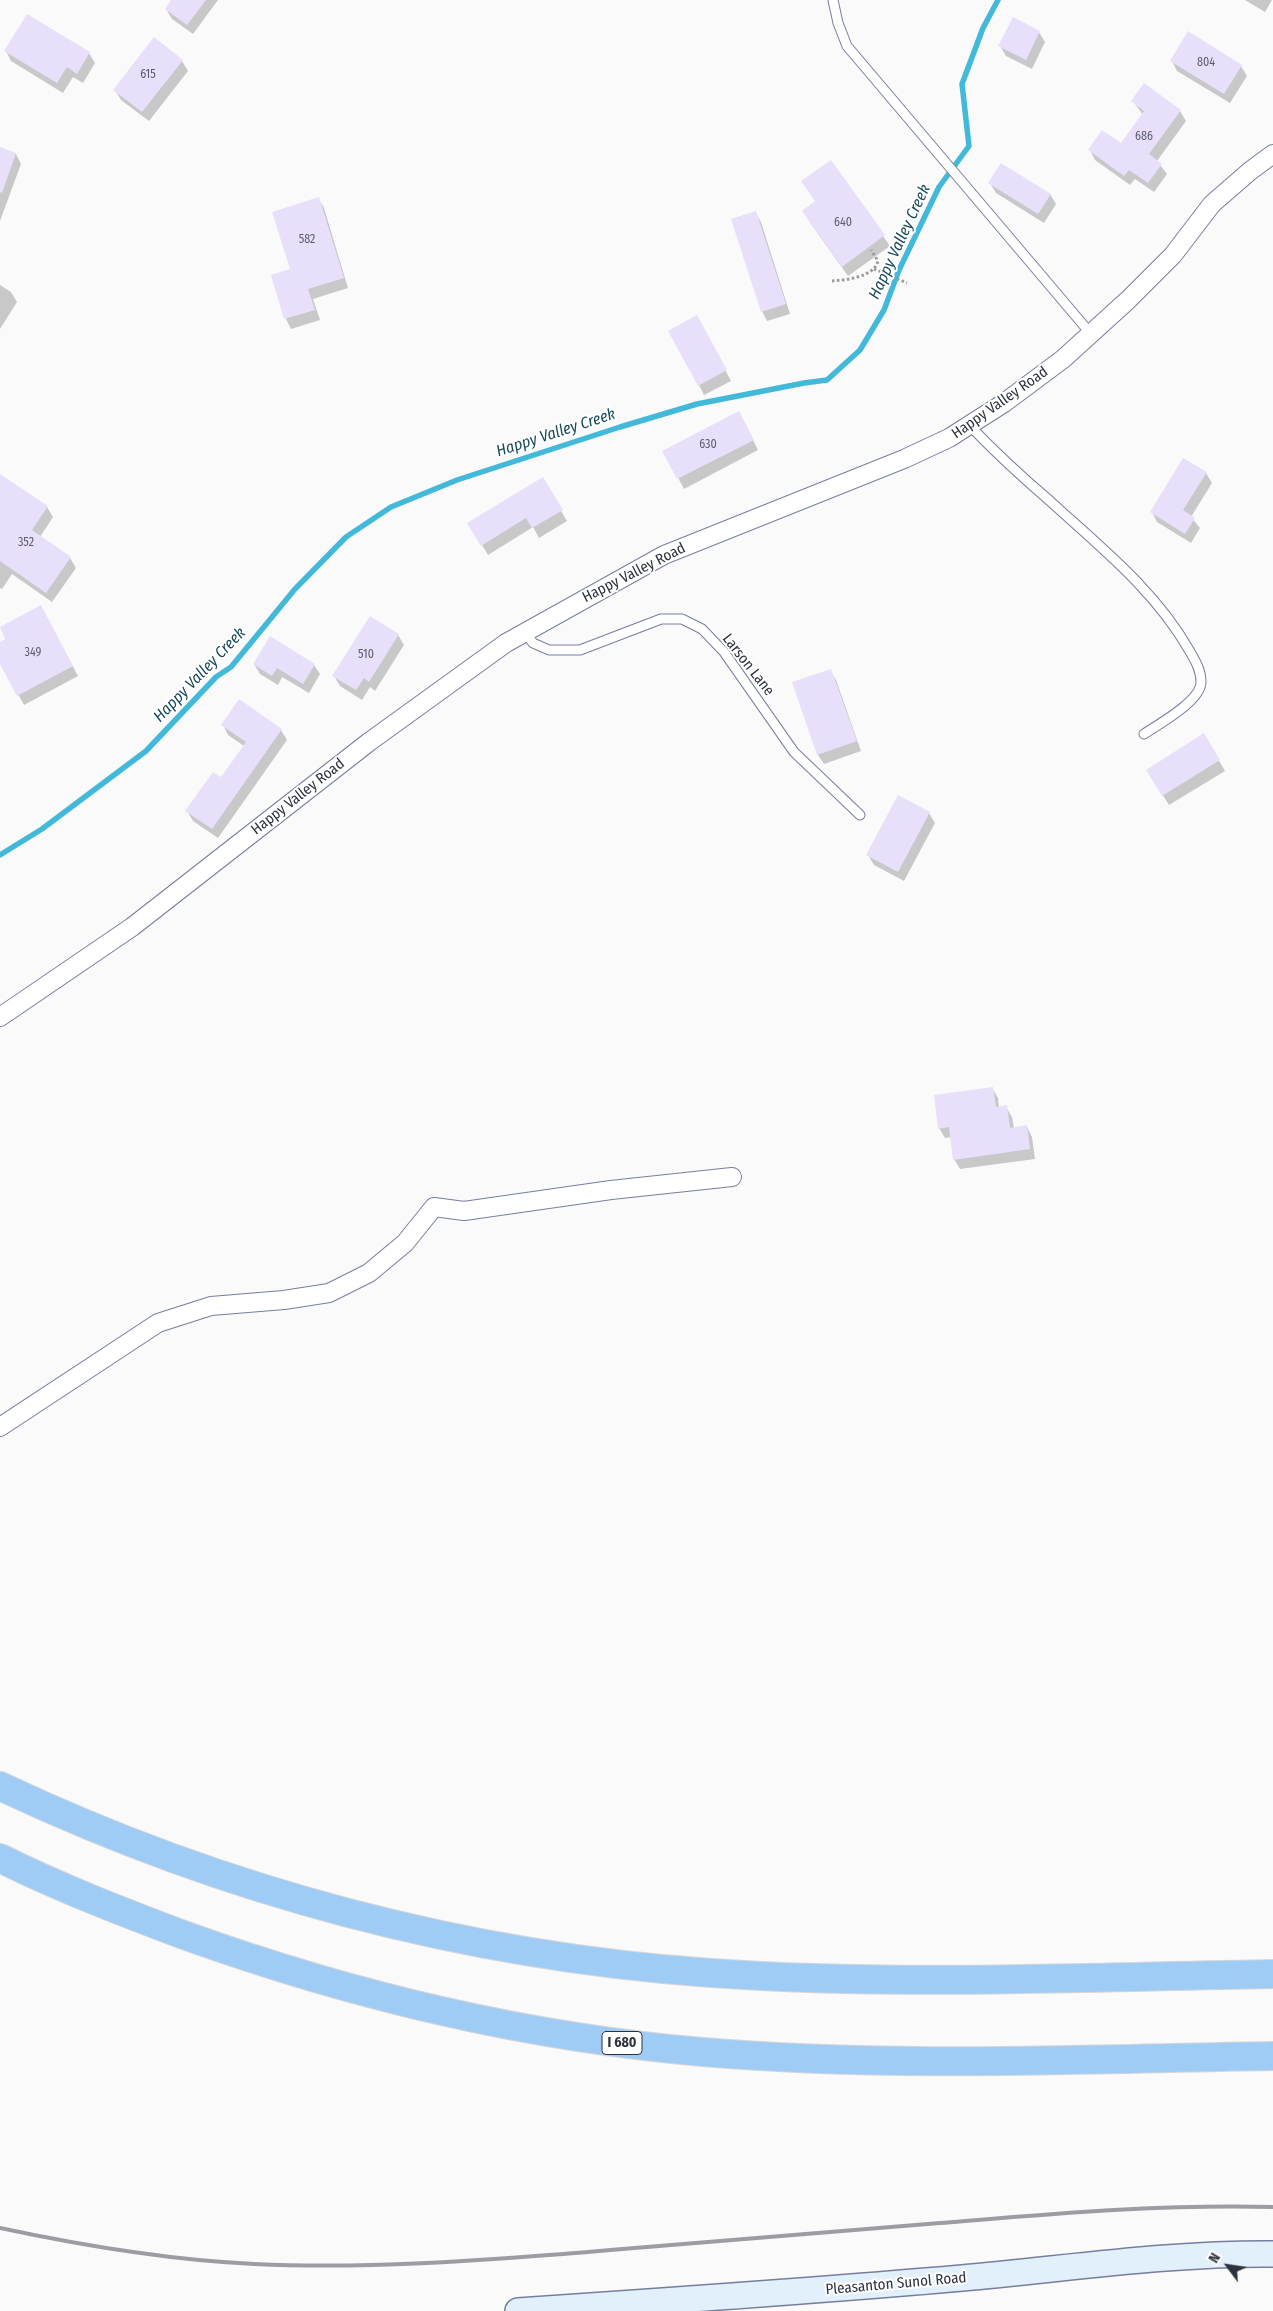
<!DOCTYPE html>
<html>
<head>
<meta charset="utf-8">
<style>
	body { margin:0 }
	#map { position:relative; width:1273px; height:2311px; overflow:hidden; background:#fafafa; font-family:"Fira Sans Condensed",sans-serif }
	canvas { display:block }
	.north { position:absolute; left:1203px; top:2241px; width:50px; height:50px; -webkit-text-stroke:4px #fff; paint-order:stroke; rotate:301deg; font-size:14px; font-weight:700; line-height:20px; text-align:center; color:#2e323f }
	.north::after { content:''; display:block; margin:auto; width:18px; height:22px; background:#2e323f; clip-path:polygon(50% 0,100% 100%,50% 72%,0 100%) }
</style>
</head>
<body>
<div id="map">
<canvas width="1273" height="2311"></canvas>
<div class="north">N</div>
</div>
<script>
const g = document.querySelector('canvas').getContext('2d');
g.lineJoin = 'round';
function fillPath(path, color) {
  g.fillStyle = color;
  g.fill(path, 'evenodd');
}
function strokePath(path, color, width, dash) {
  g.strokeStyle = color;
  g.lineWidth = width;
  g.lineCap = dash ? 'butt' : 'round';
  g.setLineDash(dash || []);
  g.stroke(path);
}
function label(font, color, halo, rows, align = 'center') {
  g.font = font + ' "Fira Sans Condensed",sans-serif';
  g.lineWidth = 4;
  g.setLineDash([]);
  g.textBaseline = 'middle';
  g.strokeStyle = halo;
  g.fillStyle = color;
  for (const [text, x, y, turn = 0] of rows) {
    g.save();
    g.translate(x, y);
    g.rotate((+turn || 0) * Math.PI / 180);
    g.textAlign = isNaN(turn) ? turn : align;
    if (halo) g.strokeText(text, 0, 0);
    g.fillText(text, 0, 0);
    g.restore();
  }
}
const shadow = new Path2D(`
	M173,0H218L193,34L172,19L166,9Z
	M1245,0H1272L1265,12Z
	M1039,32L1045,42L1032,69L1006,56L1000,46Z
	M6,51L89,53L95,63L83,83L73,77L63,93L11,61Z
	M182,61L188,71L149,121L121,100L115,90Z
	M1172,61L1241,66L1247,76L1230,103L1177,71Z
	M1133,101L1180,111L1186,121L1157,161L1167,174L1154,192L1135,179L1130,185L1095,160L1090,150L1121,145L1143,115Z
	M0,148L16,154L21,164L0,221Z
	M830,161L890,246L848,276L809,221Z
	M990,183L1050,194L1056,204L1044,223L996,193Z
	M318,198L324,208L348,288L313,299L320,320L291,329L286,319L272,276L292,269Z
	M755,212L761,222L790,314L767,321L762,311Z
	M0,285L11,292L17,302L0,329Z
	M702,327L731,381L704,395L699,385Z
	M744,422L758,450L684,489L664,451Z
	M1206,473L1212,483L1191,517L1200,528L1191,543L1157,522L1152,512Z
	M542,479L567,521L539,538L533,527L488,555L469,523Z
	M0,483L27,493L47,507L53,517L40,537L70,558L76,568L52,602L12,574L2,589L0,588Z
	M46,617L78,676L24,705L0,661V643Z
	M398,635L404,645L375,691L370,687L362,700L340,686L334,676Z
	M254,664L314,665L320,674L309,693L282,677L278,685L260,674Z
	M830,670L836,680L861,751L824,764L818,755L794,683Z
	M240,701L281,730L287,740L218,838L193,821L187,811L221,779L244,746L228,735L223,725Z
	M1204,735L1225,771L1169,805L1147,770Z
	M929,813L935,823L904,881L874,865L868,855Z
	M992,1088L998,1098L999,1108L1006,1107L1012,1117L1014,1128L1027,1127L1032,1137L1035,1159L960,1169L954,1159L951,1137L945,1138L939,1128Z`);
const stream = new Path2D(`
	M0,855L42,829L146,751L216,677L231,667L295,589L346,537L391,507L457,480L620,427L697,404L804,383L827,380L860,350L884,310L899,270L939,187L969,146L962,84L983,28L998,0`);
const building = new Path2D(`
	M171,0H206L187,25L165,9Z
	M27,14L90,52L77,74L67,67L57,83L4,51Z
	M1013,17L1040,31L1026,60L998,46Z
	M1188,31L1242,65L1224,94L1170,61Z
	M154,37L183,60L142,112L113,90Z
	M1144,83L1181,110L1149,154L1162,164L1148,183L1129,170L1124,176L1088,150L1102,130L1121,143L1144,111L1131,101Z
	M0,147L16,153L2,193L0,192Z
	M831,160L885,235L842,267L802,211L815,201L801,181Z
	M1001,163L1051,194L1038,214L988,183Z
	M319,197L344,278L308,289L315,310L284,319L271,275L290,269L272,212Z
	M756,211L786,304L761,312L731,219Z
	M697,315L727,370L698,386L668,331Z
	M739,411L754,440L677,479L662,451Z
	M1183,458L1207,472L1183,510L1195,518L1185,534L1150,512Z
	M0,474L48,506L32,530L71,557L46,593L0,561Z
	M543,477L563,510L532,528L526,518L481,546L467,523Z
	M41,605L73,666L17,696L0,664V642L5,639L0,627Z
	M370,616L399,634L369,682L364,678L356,690L332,676Z
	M270,636L315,664L303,684L277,668L272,676L253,664Z
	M831,669L857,741L817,755L792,682Z
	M239,699L282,729L212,829L185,811L213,772L221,777L246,742L221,725Z
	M1204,733L1220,760L1162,796L1146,770Z
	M898,795L930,812L898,872L866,855Z
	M993,1087L996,1107L1007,1105L1010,1128L1027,1125L1030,1149L953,1160L949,1127L938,1129L934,1095Z`);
const path = new Path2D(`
	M874,269L907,283
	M832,281C846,280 874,277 878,261L871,250`);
const service = new Path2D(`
	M833,0L838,23L847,46L1091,334
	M970,426C995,452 1022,477 1050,501C1100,547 1155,590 1189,650C1195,660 1201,670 1201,682C1201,701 1159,724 1144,734
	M525,632L533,643L549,650H580L661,619H682L702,629L724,652L794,752L860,815`);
const minor = new Path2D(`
	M0,1017L132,927L369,742L506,643L664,555L904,459L949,438L1004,403L1063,359L1128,300L1173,255L1212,204L1250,171L1273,154
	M0,1427L158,1323L211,1306L284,1300L329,1293L369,1273L405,1243L434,1207L464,1211L611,1190L732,1177`);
const secondary = new Path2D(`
	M518,2311C666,2301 814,2291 962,2278C1065,2269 1169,2253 1273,2254`);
const motorway = new Path2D(`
	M0,1786C222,1891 465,1956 711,1973C897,1986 1086,1977 1273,1974
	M0,1858C58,1887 120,1911 181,1934C350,1995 524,2037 703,2052C892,2068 1083,2059 1273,2056`);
const rail = new Path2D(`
	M0,2228C84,2246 168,2260 254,2264C365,2269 477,2261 588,2252C705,2242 822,2233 940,2223C1051,2214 1161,2204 1273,2207`);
const numberNames = [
	["804",1206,63],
	["615",148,75],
	["686",1144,137],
	["640",843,223],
	["582",307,240],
	["630",708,445],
	["352",26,543],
	["349",33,653],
	["510",366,655]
];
const shields = [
	[622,2043,40]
];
const shieldNames = [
	["I 680",622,2043]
];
const streetNames = [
	["Happy Valley Road",1000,403,-35],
	["Happy Valley Road",634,573,-27],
	["Larson Lane",748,665,52],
	["Happy Valley Road",298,797,-38],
	["Pleasanton Sunol Road",896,2284,-5]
];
const waterNames = [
	["Happy Valley Creek",900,242,-65],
	["Happy Valley Creek",556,433,-18],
	["Happy Valley Creek",200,675,-46]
];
fillPath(shadow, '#0003');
strokePath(stream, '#43b9da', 5.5);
fillPath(building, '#e8dffb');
strokePath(service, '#767e9e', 11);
strokePath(minor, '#767e9e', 20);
strokePath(secondary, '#767e9e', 28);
strokePath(motorway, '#d5d6d9', 30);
strokePath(path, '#999ba1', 3, [2.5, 2.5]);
strokePath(service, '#fff', 9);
strokePath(minor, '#fff', 18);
strokePath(secondary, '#e2f0fc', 25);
strokePath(motorway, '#9fccf5', 28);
strokePath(rail, '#9b9da3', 4);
label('12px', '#5c5d6e', null, numberNames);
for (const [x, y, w] of shields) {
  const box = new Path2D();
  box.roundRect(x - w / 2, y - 11.5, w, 23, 4);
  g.fillStyle = '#fff';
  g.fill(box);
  strokePath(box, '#2e323f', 1);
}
label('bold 14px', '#2e323f', null, shieldNames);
label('15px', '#2e323f', '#fff', streetNames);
label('italic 16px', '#174957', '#fff', waterNames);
</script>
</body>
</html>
